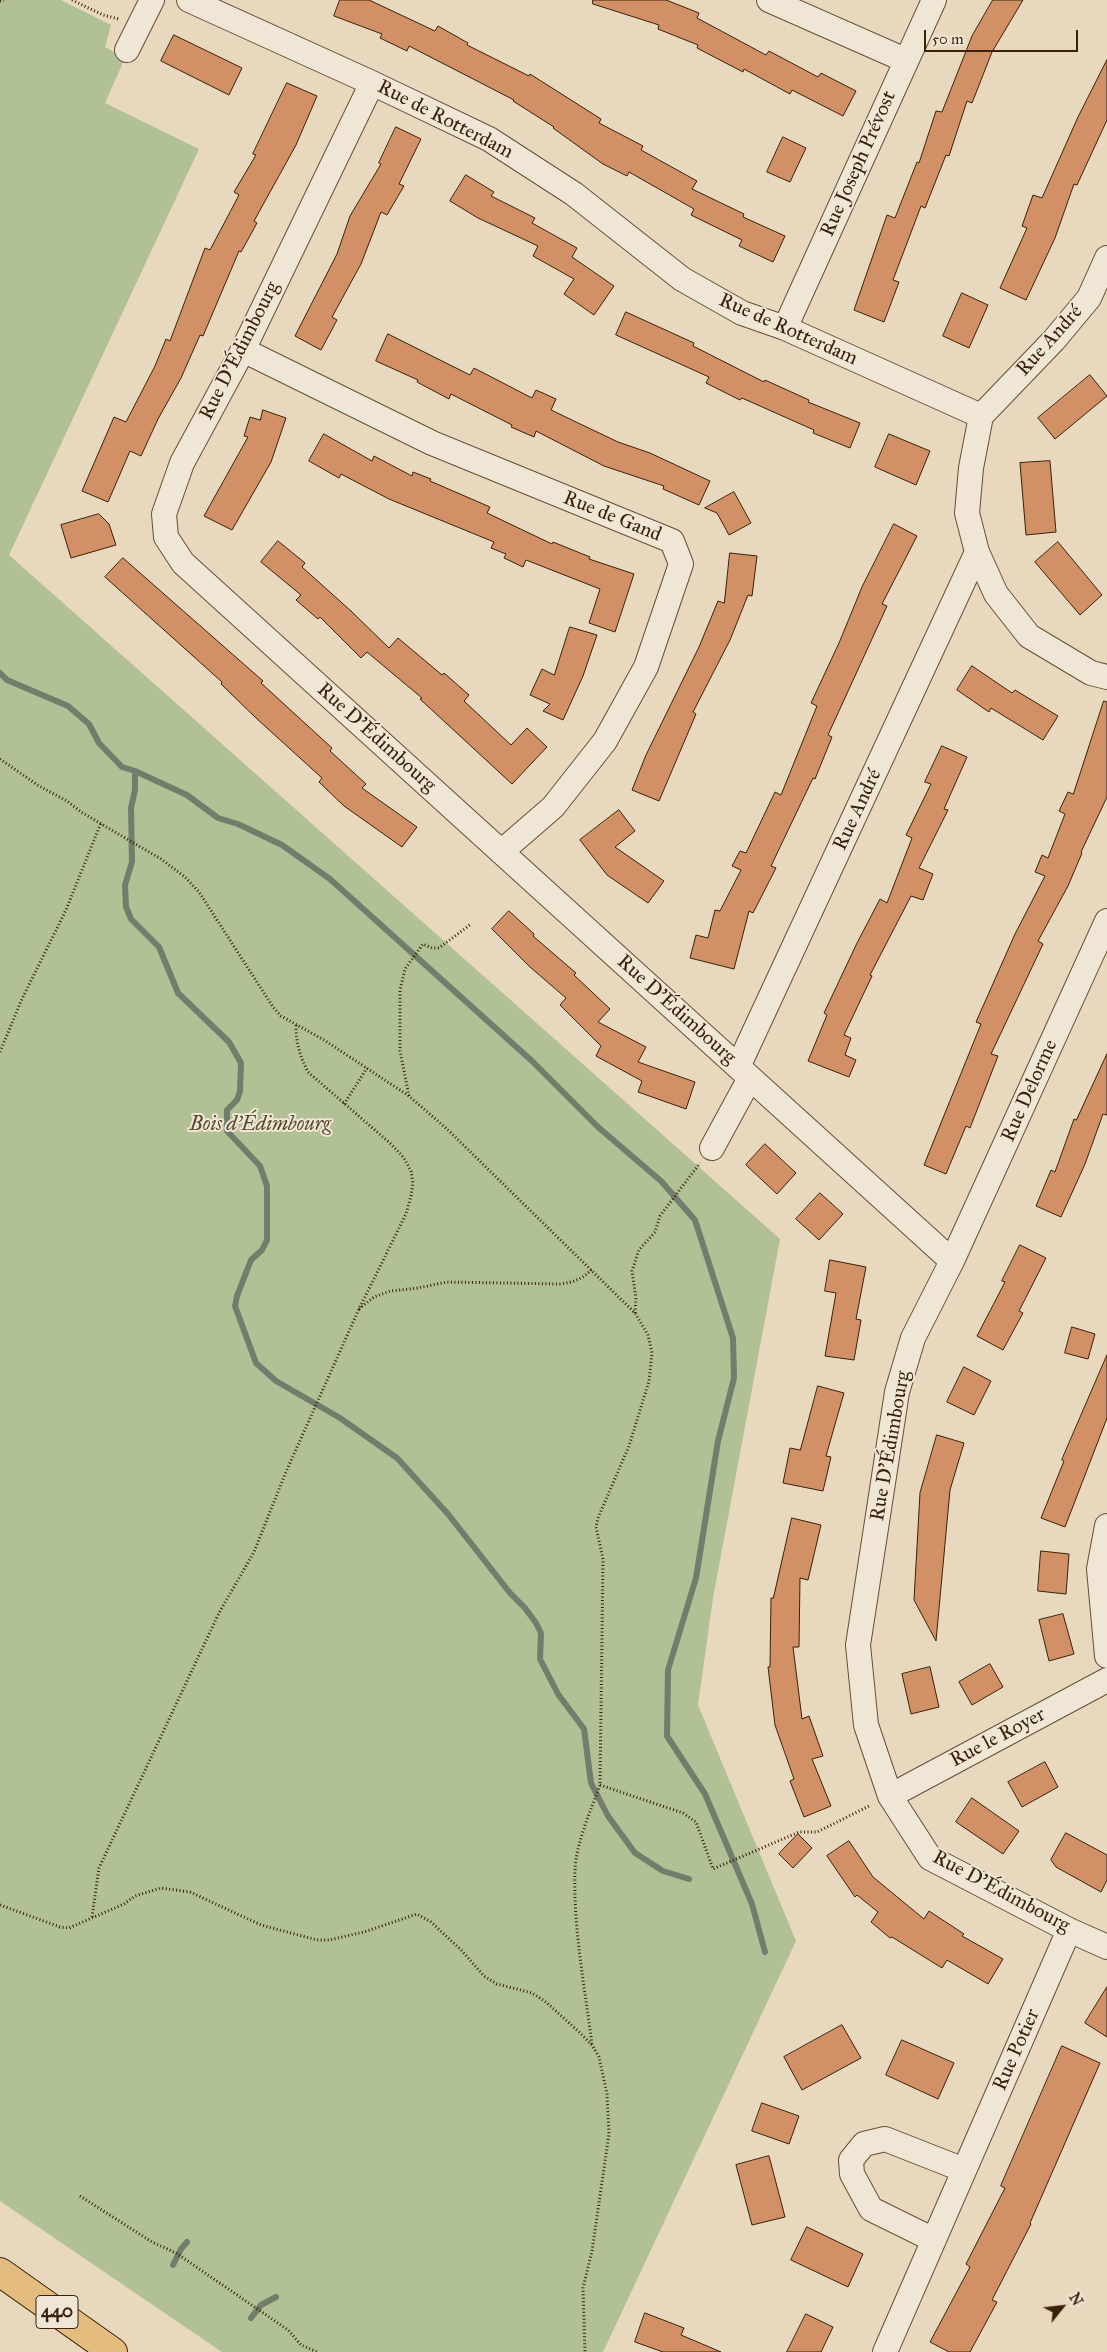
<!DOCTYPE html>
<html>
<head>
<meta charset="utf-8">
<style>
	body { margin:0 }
	#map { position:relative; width:1107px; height:2352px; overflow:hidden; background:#e8d8be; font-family:"IM FELL Great Primer",serif }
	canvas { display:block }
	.north { position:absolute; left:1037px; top:2282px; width:50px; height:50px; -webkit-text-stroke:4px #f0e6d5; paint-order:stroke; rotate:61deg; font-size:14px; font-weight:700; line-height:20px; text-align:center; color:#3a2109 }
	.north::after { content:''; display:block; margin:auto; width:18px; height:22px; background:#3a2109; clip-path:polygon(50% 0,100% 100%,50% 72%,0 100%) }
	.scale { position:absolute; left:924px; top:30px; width:154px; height:22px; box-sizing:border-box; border:2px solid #3a2109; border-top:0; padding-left:6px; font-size:15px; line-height:18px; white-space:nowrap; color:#3a2109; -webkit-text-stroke:4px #f0e6d5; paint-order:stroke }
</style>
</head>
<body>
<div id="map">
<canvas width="1107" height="2352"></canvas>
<div class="north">N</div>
<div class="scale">50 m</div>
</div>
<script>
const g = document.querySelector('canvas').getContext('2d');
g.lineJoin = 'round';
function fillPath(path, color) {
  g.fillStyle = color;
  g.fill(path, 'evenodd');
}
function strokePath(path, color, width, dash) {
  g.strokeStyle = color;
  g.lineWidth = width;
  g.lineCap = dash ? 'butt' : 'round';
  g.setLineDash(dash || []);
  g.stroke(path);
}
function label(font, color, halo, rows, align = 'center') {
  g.font = font + ' "IM FELL Great Primer",serif';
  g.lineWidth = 4;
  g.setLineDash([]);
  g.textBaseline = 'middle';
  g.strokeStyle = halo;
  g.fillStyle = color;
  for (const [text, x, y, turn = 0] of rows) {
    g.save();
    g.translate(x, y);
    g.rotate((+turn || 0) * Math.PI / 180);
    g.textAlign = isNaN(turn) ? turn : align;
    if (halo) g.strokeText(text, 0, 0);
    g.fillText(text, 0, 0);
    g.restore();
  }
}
const green = new Path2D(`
	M0,0H61L111,25L105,47L125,58L105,103L199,149L9,555L780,1239L713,1598L698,1705L796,1941L603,2352H222L0,2201Z`);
const stream = new Path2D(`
	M0,673L7,680L68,706L89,724L99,743L122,767L135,771L187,795L218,818L238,824L282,845L330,879L532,1061L598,1127L661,1181L695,1220L733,1338L734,1378L718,1441L696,1578L668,1670L667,1736L705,1794L752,1904L765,1952
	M135,771V790L131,808L132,862L125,885L126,907L131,919L159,947L178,993L229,1042L241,1063L240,1091L237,1100L227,1110V1131L260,1166L267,1186V1240L262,1250L251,1260L237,1296L235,1306L256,1363L276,1381L340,1418L397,1458L448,1514L510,1593L525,1608L536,1623L541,1633L540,1659L558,1694L584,1729L591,1783L608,1816L635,1853L663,1871L689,1879
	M173,2265L181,2249L187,2242
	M251,2318L261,2305L276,2297`);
const building = new Path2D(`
	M340,0H369L435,31L438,26L468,43L467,45L529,76L530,74L601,119L599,123L643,146L641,150L697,181L692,189L744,214L743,217L785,236L773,262L739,246L742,240L691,215L694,209L629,172L627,176L603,164L553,128L554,127L513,101L514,100L409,46L407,51L380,38L382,34L334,16Z
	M593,0H666L699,13L697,18L766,55L769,51L818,77L821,73L856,91L843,116L792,90L790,94L744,69L743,72L697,48L698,45L658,29L659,25L593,4Z
	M993,0H1023L992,52L972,103L967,101L949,156L946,155L925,208L921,206L893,280L899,282L884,322L854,310L887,215L895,218L917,162L919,163L936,111L942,112L972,36Z
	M174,35L242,68L229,95L161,61Z
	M1107,60V120L1077,185L1074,184L1055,238L1026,300L1000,288L1027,228L1022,226L1033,195L1042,198L1078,117Z
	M287,83L317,96L296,145L254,221L257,223L241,252L239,251L203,336L200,335L181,378L158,419L141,456L130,451L108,502L82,491L114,417L126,422L155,366L166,339L170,341L205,248L210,250L239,195L234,192L256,155L253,154Z
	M396,127L421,139L399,184L404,186L387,215L381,212L361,264L332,317L337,320L321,350L295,336L337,254L350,216L381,164L379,163Z
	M783,137L806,148L790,182L767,172Z
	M466,175L494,192L491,196L535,218L532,223L577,248L572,257L614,286L594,315L564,294L574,279L533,256L538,246L478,218L450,201Z
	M962,293L988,305L969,348L943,336Z
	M626,312L694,343L693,346L764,382L765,380L809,400L808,402L860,423L850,448L813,433L814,430L742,398L740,400L706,383L709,377L616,335Z
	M388,334L470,375L474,368L532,398L536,390L556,399L551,410L618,442L650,453L710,481L699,505L663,489L664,486L604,466L536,431L534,437L511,427L512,425L451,394L449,399L417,382L418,380L376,361Z
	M1090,375L1107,396L1055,439L1038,418Z
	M263,410L286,418L271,462L232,530L204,516L248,437L244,436L250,417L260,420Z
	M324,434L372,461L374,456L412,476L413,472L431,479L430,481L490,507L487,513L552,544L553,542L590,557L589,559L634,574L615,632L589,623L600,589L526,560L523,567L504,558L506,554L491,548L494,542L389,499L341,474L339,478L309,461Z
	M889,434L930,451L916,485L875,467Z
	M1050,461L1056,532L1026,535L1020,463Z
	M734,492L751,523L729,535L717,513L705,508Z
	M99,514L109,524L116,545L71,558L61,525Z
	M894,524L917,536L882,604L887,606L828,735L832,737L815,779L813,778L771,866L776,868L753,913L749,911L734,969L690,958L696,935L708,938L715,910L720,911L741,870L732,866L740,851L746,853L775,792L781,795L817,706L811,703L839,643L862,587Z
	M278,541L305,563L302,567L351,611L389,648L398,638L442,675L444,673L469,695L464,701L511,745L527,728L547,747L512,784L420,699L422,698L367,652L361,658L320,617L318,619L296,600L301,595L261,562Z
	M1058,542L1102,595L1080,615L1035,562Z
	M730,553L757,556L752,596L748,595L730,640L693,712L696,714L659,801L632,790L646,755L699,647L718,601L724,603Z
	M123,558L263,681L261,683L332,748L330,751L366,784L362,788L417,827L402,847L344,806L319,782L322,778L256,718L221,684L222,682L105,577Z
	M570,627L597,635L583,676L563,720L543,711L550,704L530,695L542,669L554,675Z
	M972,666L1012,693L1015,690L1058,716L1043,740L991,708L989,712L957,690Z
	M1104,701L1107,702V797L1081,852L1082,853L1068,886L1038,941L1043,944L991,1054L998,1056L970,1128L966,1126L946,1174L924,1165L981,1024L976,1022L1015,934L1045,876L1035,872L1042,855L1048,858L1065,814L1059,811L1068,792L1073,794Z
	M942,746L967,757L944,809L948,810L919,868L933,874L923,900L911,896L870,975L872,976L844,1035L851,1038L845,1055L856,1060L849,1077L808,1061L827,1015L824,1013L857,943L880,899L887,903L912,838L906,835L931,784L925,782Z
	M619,810L635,831L615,847L664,881L648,903L607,875L580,840Z
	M509,911L534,934L533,936L576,973L574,975L610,1009L598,1022L646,1047L638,1062L695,1082L686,1109L638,1092L642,1081L596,1056L601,1046L560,1005L566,998L530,967L492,929Z
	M1107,1054V1115L1103,1114L1085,1164L1061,1217L1036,1206L1051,1170L1055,1172L1074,1119L1076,1120Z
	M765,1144L796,1173L777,1194L746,1165Z
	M820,1193L843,1214L819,1240L796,1219Z
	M1020,1245L1046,1258L1019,1311L1023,1313L1003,1350L977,1336L1005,1282L1002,1281Z
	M830,1260L866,1267L856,1319L861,1320L854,1360L825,1356L836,1293L825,1291Z
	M1072,1327L1095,1334L1088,1359L1065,1353Z
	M1107,1355V1418L1065,1527L1041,1518L1064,1461L1062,1460Z
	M964,1367L991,1381L974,1415L947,1402Z
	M818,1386L844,1393L826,1456L831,1457L823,1491L783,1483L790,1448L800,1450Z
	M937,1435L964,1443L950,1490L936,1641L914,1600L920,1493Z
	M792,1518L821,1525L808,1580L800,1578L799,1647H793L802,1719L809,1716L823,1756L812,1759L831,1806L804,1817L790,1781L794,1779L775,1725L768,1667H770L771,1598H773Z
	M1041,1551L1069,1554L1066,1594L1038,1591Z
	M1063,1614L1074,1654L1049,1661L1039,1620Z
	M990,1664L1003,1687L972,1705L959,1682Z
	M930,1667L939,1707L911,1714L902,1674Z
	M1045,1762L1058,1787L1022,1807L1008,1782Z
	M972,1798L1019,1831L1003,1854L956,1822Z
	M1066,1833L1107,1855V1880L1101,1892L1056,1867L1051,1860Z
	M798,1834L812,1848L793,1868L779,1854Z
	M849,1841L873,1877L924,1919L929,1911L964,1934L962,1936L1003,1959L988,1984L947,1960L942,1968L892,1937L890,1938L871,1922L878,1912L857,1895L855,1897L827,1856Z
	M1107,1987V2037L1085,2023Z
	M842,2025L861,2058L802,2090L784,2057Z
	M902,2040L954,2063L938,2099L886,2075Z
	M1062,2046L1100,2063L1030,2223L1031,2224L992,2300L997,2302L970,2352H949L930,2342L970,2267L966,2264L1005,2188L1001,2186Z
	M762,2103L799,2116L789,2144L752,2131Z
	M769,2156L785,2217L752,2225L736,2165Z
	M807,2227L863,2254L848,2287L791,2260Z
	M645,2313L684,2328L681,2335L721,2352H663L635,2342Z
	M806,2314L833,2327L821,2352H787Z`);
const path = new Path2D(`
	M72,0L103,15L119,19
	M0,1L4,0
	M0,759L39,786L67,801L81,812L161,859L185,877L199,892L273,1007L281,1016L324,1040L409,1096L447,1129L635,1313L648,1335L652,1353L649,1381L629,1446L598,1518L596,1527L603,1559L600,1785C591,1809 576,1844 575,1870C573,1928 585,1988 592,2045
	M0,1052L21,1001L66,910L101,823
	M409,1096L400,1051V990L405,969L423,944L432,948H439L471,924
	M344,1104L367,1068
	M359,1309L374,1297L390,1291L418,1288L447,1282L560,1284C574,1282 583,1279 592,1269
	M635,1313L636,1298L632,1271L639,1250L655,1232L660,1216L700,1163
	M600,1785L683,1813L696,1822L713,1869L799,1832H817L871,1805
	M0,1905L60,1927L69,1928L124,1904L135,1896L161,1888L190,1892L261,1925L317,1940H329L364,1932L417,1914L431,1922L461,1950L484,1976L497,1984L532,1993L546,2002L578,2031L592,2045L599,2057L607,2094L609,2134L592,2251L583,2288L585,2352
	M92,1917L99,1868L219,1613L254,1552L285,1474L359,1309L406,1214L411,1196L413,1183L411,1171L404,1158L391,1144L308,1072C300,1056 296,1044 296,1025
	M80,2196L152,2242L176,2253L288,2330L301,2345L317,2352`);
const street = new Path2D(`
	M189,0L372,83L489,139L574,194L682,279L742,313L785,328L981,416
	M769,0L905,60
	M127,50L152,0
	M372,83L243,350L182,463L164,514L166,537L183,563L952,1261
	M785,328L934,0
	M243,350L432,443L672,541L681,564L646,667L605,741L553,807L501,852
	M981,416L971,468L967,513L977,552L996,594L1029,636L1091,673L1107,677
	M981,416L1054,340L1089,298L1107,258
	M1107,921L952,1261L913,1338L897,1392L858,1645L866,1725L890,1796L930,1858L1069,1930L1107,1947
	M738,1067L977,552
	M712,1148L750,1078
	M1107,1526L1099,1569L1107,1656
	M890,1796L1107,1680
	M934,2240L871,2209L852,2174L851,2160L864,2144L885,2139L964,2170
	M885,2352L1069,1930`);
const highway = new Path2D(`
	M0,2272L113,2352`);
const shields = [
	[57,2312,42]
];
const shieldNames = [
	["440",57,2312]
];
const streetNames = [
	["Rue de Rotterdam",445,120,27],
	["Rue Joseph Prévost",859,164,-66],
	["Rue de Rotterdam",788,330,24],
	["Rue André",1050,341,-48],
	["Rue D'Édimbourg",240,351,-63],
	["Rue de Gand",612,517,22],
	["Rue D'Édimbourg",376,738,42],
	["Rue André",858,810,-65],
	["Rue D'Édimbourg",676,1010,42],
	["Rue Delorme",1030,1091,-66],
	["Rue D'Édimbourg",891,1446,-80],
	["Rue le Royer",998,1738,-28],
	["Rue D'Édimbourg",1001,1892,28],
	["Rue Potier",1017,2050,-66]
];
const parkNames = [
	["Bois d'Édimbourg",260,1125]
];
fillPath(green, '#b1c095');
strokePath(stream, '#727d6c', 6);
fillPath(building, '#d19065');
strokePath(building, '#3a2109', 1);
strokePath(street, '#664f36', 26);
strokePath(highway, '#3a2109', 30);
strokePath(path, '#3a2109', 3, [1, 2.5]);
strokePath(street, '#f0e6d5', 24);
strokePath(highway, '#e4bc7f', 28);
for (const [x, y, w] of shields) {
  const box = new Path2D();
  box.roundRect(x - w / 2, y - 16.5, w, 33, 4);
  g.fillStyle = '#f0e6d5';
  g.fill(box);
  strokePath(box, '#3a2109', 1);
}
label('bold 19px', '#3a2109', null, shieldNames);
label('20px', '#3a2109', '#f0e6d5', streetNames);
label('italic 20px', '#58492c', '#f0e6d5', parkNames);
</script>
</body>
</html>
